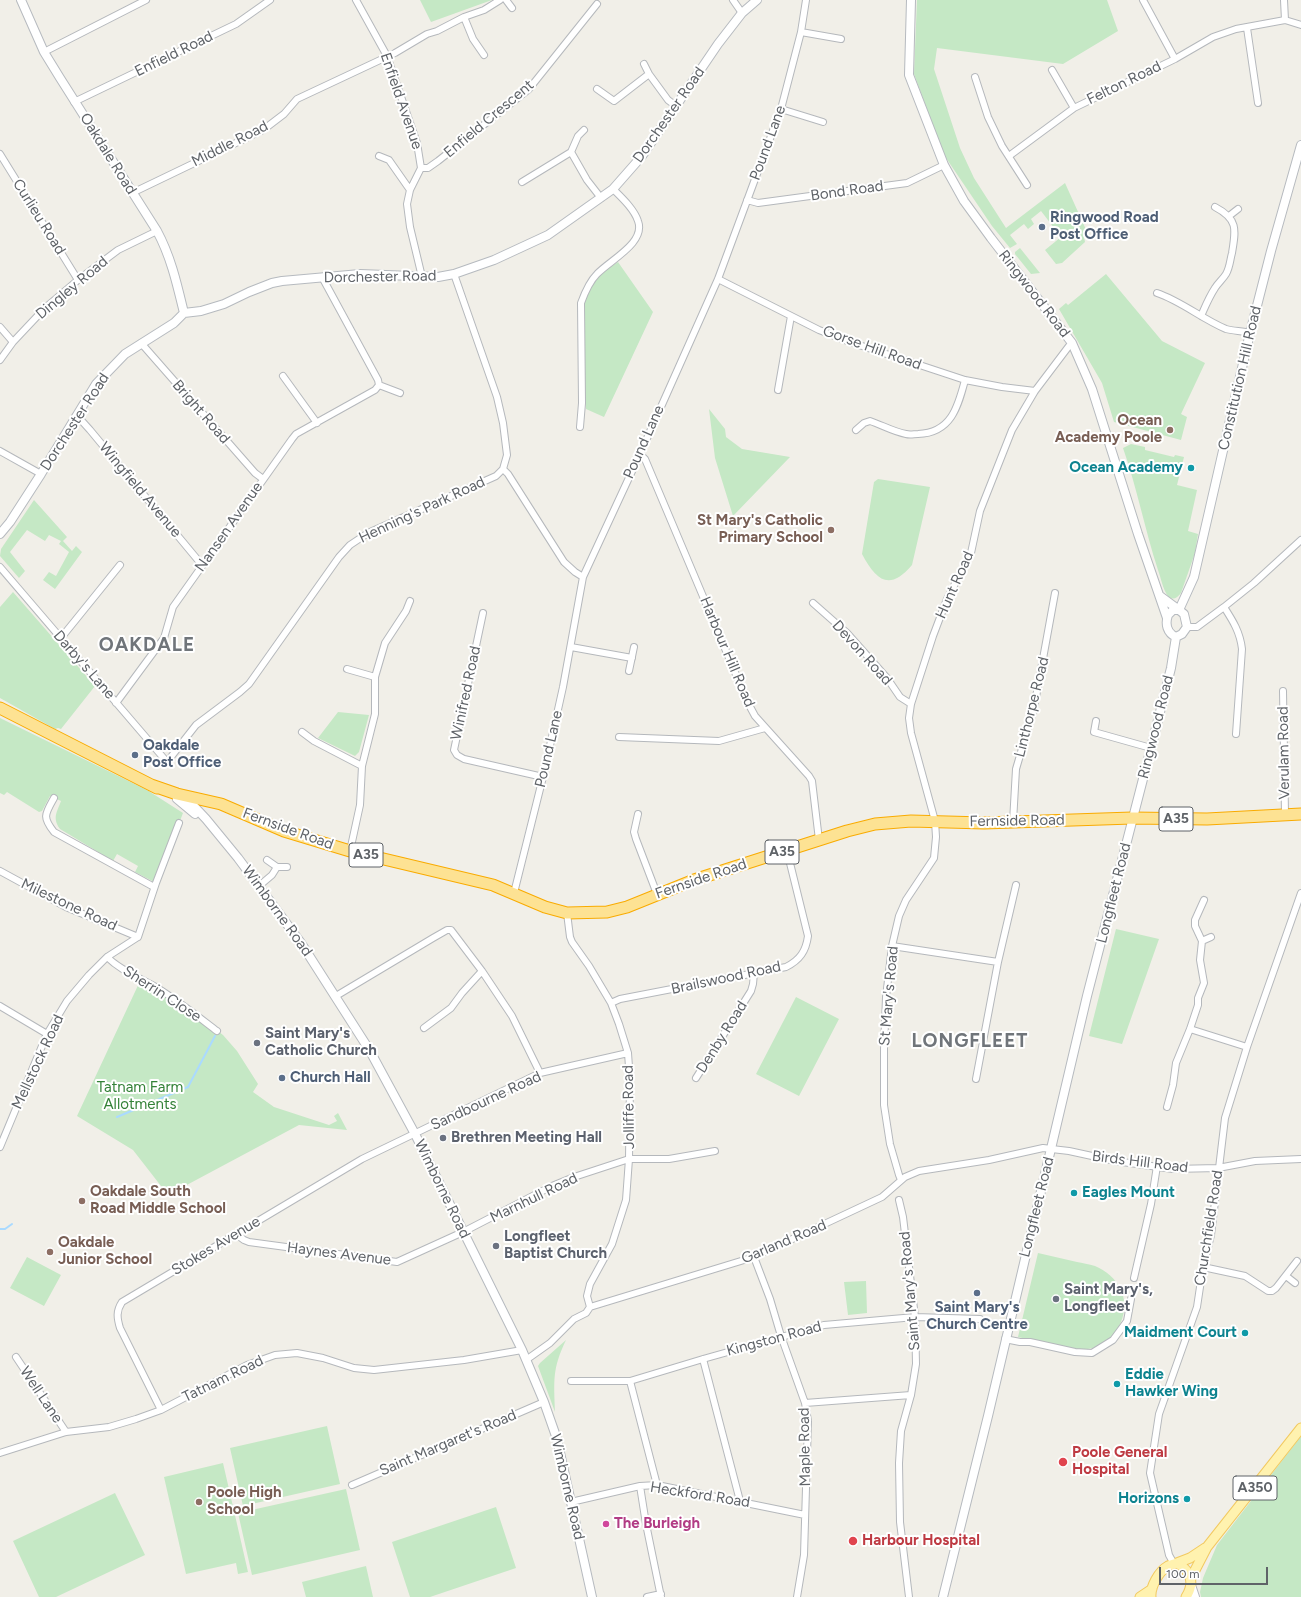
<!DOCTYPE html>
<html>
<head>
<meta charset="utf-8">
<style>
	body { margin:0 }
	#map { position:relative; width:1301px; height:1597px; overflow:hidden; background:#f1efe8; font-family:Figtree,sans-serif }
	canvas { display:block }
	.scale { position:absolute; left:1159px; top:1567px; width:109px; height:18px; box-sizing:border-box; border:2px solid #5f6368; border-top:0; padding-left:5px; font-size:12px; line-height:14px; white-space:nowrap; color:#5f6368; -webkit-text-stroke:3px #fff; paint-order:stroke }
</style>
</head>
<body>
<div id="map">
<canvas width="1301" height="1597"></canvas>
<div class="scale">100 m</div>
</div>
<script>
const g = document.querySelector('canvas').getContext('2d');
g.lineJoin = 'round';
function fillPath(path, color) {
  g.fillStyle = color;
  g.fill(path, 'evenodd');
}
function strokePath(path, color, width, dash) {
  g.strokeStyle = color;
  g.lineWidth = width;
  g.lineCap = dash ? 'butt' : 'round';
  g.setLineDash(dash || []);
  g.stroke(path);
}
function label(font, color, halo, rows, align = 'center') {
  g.font = font + ' Figtree,sans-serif';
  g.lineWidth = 4;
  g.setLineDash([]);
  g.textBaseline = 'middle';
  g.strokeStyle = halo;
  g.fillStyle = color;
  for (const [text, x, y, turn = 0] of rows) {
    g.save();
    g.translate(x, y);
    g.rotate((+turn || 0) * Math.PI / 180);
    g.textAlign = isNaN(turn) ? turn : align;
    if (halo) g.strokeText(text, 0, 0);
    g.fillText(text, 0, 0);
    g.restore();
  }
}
const green = new Path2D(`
	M420,0H492L431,22Z
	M917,0H1107L1118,31L1063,64L937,48L934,69L960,148L974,178L1006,228L1065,183L1088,234L1084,237L1085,242L1062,263L1056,264L1045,250L1061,237L1041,211L1031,219L1034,224L1028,229L1024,224L1010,235L1017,244L1010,248L992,226L944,155L914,74Z
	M1020,248L1040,273L1031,274L1015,254V252Z
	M618,262L653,312L604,417L586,409C584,378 576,316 589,289C595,277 607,269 618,262Z
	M1106,274L1162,341L1205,363L1181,414L1187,417L1181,440L1114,422L1102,383L1059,309L1066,303L1068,305Z
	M709,409L725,429L726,437L742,449L790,457L733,516L715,458Z
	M1131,444L1145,447V450L1174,457L1175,455L1184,457L1177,485L1197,490L1188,531L1198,534L1195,553L1181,593C1177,598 1173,601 1168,596C1163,590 1161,578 1158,570C1145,530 1137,488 1123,448Z
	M878,479L930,487L912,565C889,592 876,580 862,554L874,482Z
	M34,500L67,537L63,541L72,551L76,546L82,552L55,589L43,580L49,572L56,576L69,552L59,544L61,541L49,535L45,541L27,530L10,552L25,571L19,578L0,556L1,549Z
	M13,592L95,686L61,729L58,728L55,729L0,698V607Z
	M338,712L369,715L359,752L355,756L318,738Z
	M0,718L147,790L183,813L156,883L135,872L138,866L117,854L113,861L60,829C52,818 57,812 61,801L50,796L42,811L39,812L7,792L4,795L0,793Z
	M1116,929L1159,939L1122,1044L1089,1036Z
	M141,979L185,1006L223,1035L237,1051L258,1084L253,1092L274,1107L329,1125L337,1121L334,1116L338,1113L347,1130L299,1125L168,1195L133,1150L77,1116Z
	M796,997L839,1019L799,1096L756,1074Z
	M1038,1253C1051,1256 1064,1259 1077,1262C1082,1263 1089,1264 1095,1266C1118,1276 1131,1298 1121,1322C1116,1334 1106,1345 1093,1348C1074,1353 1038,1341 1018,1337Z
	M27,1257L61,1275L44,1306L10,1288Z
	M866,1281L867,1313L848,1315L844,1282Z
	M566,1340C552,1369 554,1381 555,1412L538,1366L540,1363Z
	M327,1426L340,1484L243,1506L230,1448Z
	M1301,1436V1597H1201L1200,1592L1203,1578L1217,1545Z
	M223,1463L248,1572L238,1574L236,1563L186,1574L164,1477Z
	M346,1489L360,1550L252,1575L238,1513Z
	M115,1493L145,1555L56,1597H39L13,1541Z
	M496,1507L516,1568L430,1597H410L392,1542Z
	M366,1566L373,1597H306L302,1582Z`);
const stream = new Path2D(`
	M117,1117L188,1087L215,1036
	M0,1229H5L12,1224`);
const street = new Path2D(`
	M356,0L387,56L417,143L421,168L410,190L407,204L410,227L422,277
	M506,0L512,8
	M733,0L742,13
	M1143,0L1175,59
	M1284,0L1285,20
	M464,17L473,39L484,55
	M1247,28L1258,103
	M801,32L841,39
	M44,52L146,0
	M644,64L649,74
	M1052,70L1074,108
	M975,77L988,117L1002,146L1027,185
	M597,89L614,101L649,74L668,100L676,106
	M74,102L236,24L270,0
	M781,109L823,122
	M571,152L578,136L584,130
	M0,154L78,280
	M379,156L389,160L410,190
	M1009,156L1074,108L1175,59L1213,37L1236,29L1285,20L1301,25
	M421,168H428L438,161L529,89L597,4
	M522,182L571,152L587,180L601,198
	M132,193L263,130L284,114L297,99L395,53L427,34L437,31L464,17L484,10L500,0
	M747,200L758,203L907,183L944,165
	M1229,216L1238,209
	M322,277L378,380L379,385
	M718,279L819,330L850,342L965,380L1002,387L1035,391
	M1157,293C1181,301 1202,319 1226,329C1233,331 1243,331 1250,333
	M1201,316C1205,307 1209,297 1215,288C1218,283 1223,279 1226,274C1230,267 1230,260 1232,253C1236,229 1238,219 1215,207
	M0,327L13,342
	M141,343L255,473L263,479
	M0,360L13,342L45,308L78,280L118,250L157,231
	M283,376L317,423
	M379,385L400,393
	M778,390L791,316
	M75,417L81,420L90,430L202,565
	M580,427L582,403L581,303C585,292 589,282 597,274C610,260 646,243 638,221C634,209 622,198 613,189
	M856,430L864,423L870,421C882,425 894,432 906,434C910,435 914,434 918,434C951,433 958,407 965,380
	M0,451L41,474
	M640,454L645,459L748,703L755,716L809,776L812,781L819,840
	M503,469L508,474L564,562L575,572L583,577
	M0,567L167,762L196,725L240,692L249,684L339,557L350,545L368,533L496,476L503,469L507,455L503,423L497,397L454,274
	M813,603L847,633L887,678L900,697L911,704
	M1224,607C1233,621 1240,632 1242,649L1236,734
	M483,613L454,750L457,755L464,759L543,777
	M1187,627H1197L1224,607L1254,583L1301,540
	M61,638L120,565
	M571,647L632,658
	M347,669L375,677
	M629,671L634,647
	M1283,691L1285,814
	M116,703L164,638L173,607L292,439L296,434L375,390L379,385
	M1096,721L1094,732L1151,748
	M302,732L314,741L362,766
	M619,737L719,741L765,728
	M54,798C45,814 42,817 54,832L154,887
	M638,814L634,832L636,839L657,894
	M1013,822L1016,769L1034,708L1055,593
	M350,851L360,805L362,766L375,714V677L385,643L406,611L410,601
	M267,860L277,867H287
	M0,871L66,907L138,937
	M259,886L272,875L277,867
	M514,893L543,777L563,687L583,577L640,454L718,279L781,109L801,32L806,0
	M567,913L570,937L572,942L589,966L611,1003L619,1024L628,1053L630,1081L629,1159L626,1200L612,1244L590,1284L587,1296L590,1307
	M1202,941L1211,937
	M892,946L998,962
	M107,957C120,970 138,977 154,986C176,999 196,1015 217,1031
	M336,996L433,938L447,930H451L482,971L512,1016L540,1073
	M611,1003L620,999L786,967C800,960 806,951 808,936L787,851
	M0,1006L47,1034
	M424,1028L451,1008L462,993L482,971
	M1190,1029L1247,1047
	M696,1078L751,991L753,984L754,973
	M976,1079L998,962L1016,885
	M1167,1107L1173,1085L1176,1063L1190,1029L1198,1005V998L1204,983L1200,960L1202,941L1195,926V920L1204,900
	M0,1147L47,1034L67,1001L89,975L107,957L138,937L156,883L179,823
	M901,1180L899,1175L890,1144L884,1105V1049L886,997L892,946L899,916L906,900L934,858L936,837L935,821L911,733L909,718L911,704L933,636L947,599L971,553L980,511L1012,430L1035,391L1069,346L1072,343
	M899,1200L903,1217L915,1317L916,1364L911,1395L901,1431L899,1463L900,1522L909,1597
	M236,1234L244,1240L249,1242L397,1262L463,1232L552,1186L574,1177L629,1159H669L715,1151
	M754,1257L770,1299L781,1336L805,1403L808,1421L804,1555L797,1597
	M1203,1267L1245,1276L1268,1291H1272L1276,1288L1297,1261
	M1286,1276L1295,1283
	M1134,1278L1151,1204L1157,1166
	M1005,1339L1020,1342H1030L1075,1352L1092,1353L1113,1340L1127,1321L1131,1299
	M16,1357L66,1432
	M703,1359L740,1501
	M526,1360L550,1343L574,1319L586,1313L590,1307L754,1257L882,1197L905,1177L919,1171L989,1160L1043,1148L1069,1151L1115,1161L1173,1169L1218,1168L1255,1161L1301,1159
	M571,1381H630L703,1359L824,1325L915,1317L980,1319
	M630,1381L657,1485
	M805,1403L911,1395
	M161,1410L120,1328C117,1318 116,1311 122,1302L362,1159L540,1073L628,1053
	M0,1453L66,1432L109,1427L136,1419L161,1410L247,1365L275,1355L297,1353L323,1358L354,1368L374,1370L464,1360L522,1350
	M352,1485L544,1402
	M640,1486L646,1524L661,1597
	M571,1502L640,1486L657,1485L805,1515
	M1174,1564L1169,1555L1150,1473L1159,1414L1197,1307L1203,1267L1211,1235L1225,1118L1247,1047L1301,893
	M647,1597L661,1594`);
const secondary = new Path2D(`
	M21,0L44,52L60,78L157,231C171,257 177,284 184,313
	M911,0L909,75L944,165L964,201L991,238L1072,343L1092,389L1138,534L1167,618
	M0,534L10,522L41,474L96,384L125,354L174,323L184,313L201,311L224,304L249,292L272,283L282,281L360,274L438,277L454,274L494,260L548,235L613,189L642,156L718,44L742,13L757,0
	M1160,596L1179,610L1194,577L1250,333L1271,251L1301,145
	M1173,610H1179L1184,614L1187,627L1182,634L1176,637C1167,633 1165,624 1168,615Z
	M183,797L190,802L206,819L238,858L301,943L370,1051L415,1134L522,1350L544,1402L557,1439L592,1597
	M177,799L195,814
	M1191,1585L1195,1597
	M943,1597L988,1416L1087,996L1151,748L1171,668L1176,637`);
const primary = new Path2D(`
	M1177,1563L1190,1558L1205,1548
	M1191,1578L1207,1547L1301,1428
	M1140,1597L1152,1589
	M1151,1597C1150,1587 1159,1571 1168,1566C1170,1565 1174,1564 1177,1563C1191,1571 1195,1583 1186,1597`);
const highway = new Path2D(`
	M0,708L157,788
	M151,785L177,794L221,804L284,831L350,851L493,885L545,907L567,913L607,912L627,907L694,880L847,831L875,824L911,821L984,823L1132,818L1207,819L1301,814`);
const markers = [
	[1042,227,4,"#5c6f8a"],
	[1170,430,4,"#8d6e63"],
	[1191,468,4,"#0f9aa8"],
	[831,530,4,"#8d6e63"],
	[135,755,4,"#5c6f8a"],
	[257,1043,4,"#6b7280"],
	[282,1078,4,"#5c6f8a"],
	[443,1138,4,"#6b7280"],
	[1074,1193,4,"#0f9aa8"],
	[82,1201,4,"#8d6e63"],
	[496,1246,4,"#6b7280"],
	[50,1252,4,"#8d6e63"],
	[977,1293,4,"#5c6f8a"],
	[1056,1299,4,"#6b7280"],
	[1245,1333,4,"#0f9aa8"],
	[1117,1384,4,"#0f9aa8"],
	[1063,1462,5,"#e0444e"],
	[1187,1499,4,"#0f9aa8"],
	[199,1502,4,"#8d6e63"],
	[606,1524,4,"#d1479c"],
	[853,1541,5,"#e0444e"]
];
const shields = [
	[1176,819,34],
	[782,852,34],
	[366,855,34],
	[1255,1488,44]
];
const shieldNames = [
	["A35",1176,819],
	["A35",782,852],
	["A35",366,855],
	["A350",1255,1488]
];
const streetNames = [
	["Enfield Road",174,54,-26],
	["Felton Road",1124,83,-26],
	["Enfield Avenue",401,101,71],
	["Dorchester Road",669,115,-55],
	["Enfield Crescent",489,119,-40],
	["Pound Lane",768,143,-70],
	["Middle Road",230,144,-27],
	["Oakdale Road",108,154,58],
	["Bond Road",847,191,-8],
	["Curlieu Road",39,217,58],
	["Dorchester Road",380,277,-1],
	["Dingley Road",72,288,-40],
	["Ringwood Road",1034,294,52],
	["Gorse Hill Road",872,348,20],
	["Constitution Hill Road",1240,378,-77],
	["Bright Road",201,412,49],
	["Dorchester Road",75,422,-57],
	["Pound Lane",644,442,-66],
	["Wingfield Avenue",140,490,50],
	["Henning's Park Road",422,510,-25],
	["Nansen Avenue",229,527,-55],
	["Hunt Road",955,585,-66],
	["Harbour Hill Road",727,652,67],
	["Devon Road",862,653,48],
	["Darby's Lane",84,665,49],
	["Winifred Road",466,693,-78],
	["Linthorpe Road",1032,707,-76],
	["Ringwood Road",1156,727,-76],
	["Pound Lane",549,749,-77],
	["Verulam Road",1284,753,-91],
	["Fernside Road",1017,821,-1],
	["Fernside Road",288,829,20],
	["Fernside Road",701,879,-19],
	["Longfleet Road",1114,893,-76],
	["Milestone Road",69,905,25],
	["Wimborne Road",277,911,54],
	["Brailswood Road",726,978,-12],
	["Sherrin Close",162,994,33],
	["St Mary's Road",889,996,-85],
	["Denby Road",722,1037,-58],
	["Mellstock Road",38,1062,-65],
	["Sandbourne Road",486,1101,-25],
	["Jolliffe Road",629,1107,-91],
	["Birds Hill Road",1140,1162,7],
	["Wimborne Road",442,1189,64],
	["Marnhull Road",534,1198,-26],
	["Longfleet Road",1037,1207,-76],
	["Churchfield Road",1209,1228,-81],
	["Garland Road",784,1242,-23],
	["Stokes Avenue",216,1246,-31],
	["Haynes Avenue",339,1254,7],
	["Saint Mary's Road",910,1291,-95],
	["Kingston Road",774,1339,-15],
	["Tatnam Road",223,1379,-26],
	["Well Lane",41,1395,56],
	["Saint Margaret's Road",448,1443,-23],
	["Maple Road",805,1447,-91],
	["Wimborne Road",567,1487,77],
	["Heckford Road",700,1495,9]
];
const serviceNames = [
	["Ringwood Road",1050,218],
	["Post Office",1050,235],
	["Oakdale",143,746],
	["Post Office",143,763],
	["Church Hall",290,1078],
	["Saint Mary's",977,1308,"center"],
	["Church Centre",977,1325,"center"]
];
const educationNames = [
	["Ocean",1162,421,"right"],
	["Academy Poole",1162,438,"right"],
	["St Mary's Catholic",823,521,"right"],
	["Primary School",823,538,"right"],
	["Oakdale South",90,1192],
	["Road Middle School",90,1209],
	["Oakdale",58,1243],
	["Junior School",58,1260],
	["Poole High",207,1493],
	["School",207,1510]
];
const cultureNames = [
	["Ocean Academy",1183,468],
	["Eagles Mount",1082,1193,"left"],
	["Maidment Court",1237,1333],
	["Eddie",1125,1375,"left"],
	["Hawker Wing",1125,1392,"left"],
	["Horizons",1179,1499]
];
const worshipNames = [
	["Saint Mary's",265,1034],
	["Catholic Church",265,1051],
	["Brethren Meeting Hall",451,1138],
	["Longfleet",504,1237],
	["Baptist Church",504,1254],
	["Saint Mary's,",1064,1290],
	["Longfleet",1064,1307]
];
const parkNames = [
	["Tatnam Farm",140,1088],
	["Allotments",140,1105]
];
const healthNames = [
	["Poole General",1072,1453],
	["Hospital",1072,1470],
	["Harbour Hospital",862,1541]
];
const hotelNames = [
	["The Burleigh",614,1524]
];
const districtNames = [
	["OAKDALE",147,645],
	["LONGFLEET",970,1041]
];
fillPath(green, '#c5e8c5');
strokePath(stream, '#aadaff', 2);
strokePath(street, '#b5b8bc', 8);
strokePath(secondary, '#b6babf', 10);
strokePath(primary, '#f2c960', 11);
strokePath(highway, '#f9ab00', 13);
strokePath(street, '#fff', 6);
strokePath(secondary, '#fff', 8);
strokePath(primary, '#fff2af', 9);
strokePath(highway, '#fde293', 11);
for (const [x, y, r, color] of markers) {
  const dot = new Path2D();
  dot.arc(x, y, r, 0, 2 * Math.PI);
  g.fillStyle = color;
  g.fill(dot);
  strokePath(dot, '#fff', 1.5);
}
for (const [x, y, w] of shields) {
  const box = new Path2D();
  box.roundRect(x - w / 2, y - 12, w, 24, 3);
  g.fillStyle = '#fff';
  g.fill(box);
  strokePath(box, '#5f6368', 1);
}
label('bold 14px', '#5f6368', null, shieldNames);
label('15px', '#5f6368', '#fff', streetNames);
label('bold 15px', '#4e5e75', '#fff', serviceNames, 'left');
label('bold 15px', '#785e54', '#fff', educationNames, 'left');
label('bold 15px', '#0d838f', '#fff', cultureNames, 'right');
label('bold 15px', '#5b616d', '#fff', worshipNames, 'left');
label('15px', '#348238', '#fff', parkNames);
label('bold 15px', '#be3a42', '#fff', healthNames, 'left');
label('bold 15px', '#b23c85', '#fff', hotelNames, 'left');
g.letterSpacing = '1px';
label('bold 19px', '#70757a', '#fff', districtNames);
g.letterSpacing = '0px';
</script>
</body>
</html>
